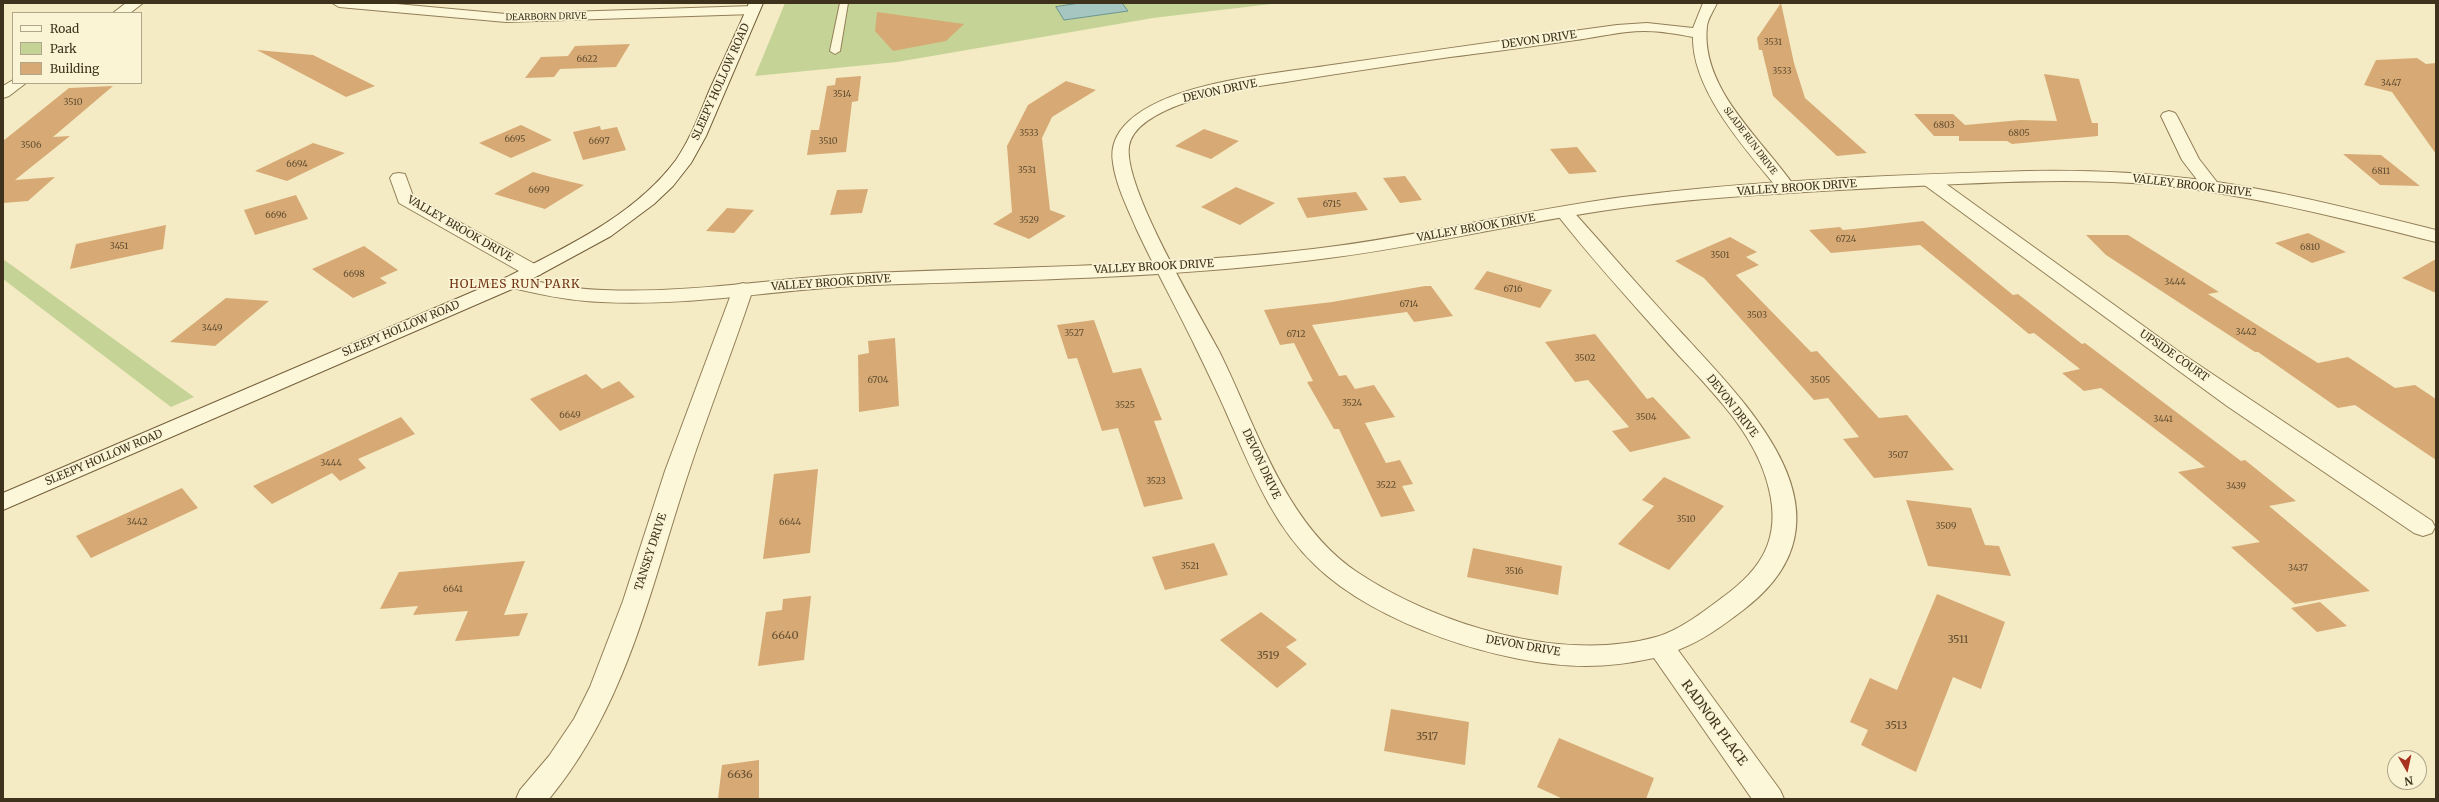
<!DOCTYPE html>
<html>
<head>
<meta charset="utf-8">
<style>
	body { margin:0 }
	#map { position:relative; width:2439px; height:802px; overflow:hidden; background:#f4ebc4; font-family:Merriweather,serif }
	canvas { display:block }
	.frame { position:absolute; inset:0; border:4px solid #3f321d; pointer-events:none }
	.legend { position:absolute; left:12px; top:12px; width:130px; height:72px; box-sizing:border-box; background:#faf4d5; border:1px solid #afa68b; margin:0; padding:5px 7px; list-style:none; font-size:12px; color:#3f321d }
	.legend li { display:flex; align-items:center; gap:8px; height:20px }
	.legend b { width:20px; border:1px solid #afa68b }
	.north { position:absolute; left:2387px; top:750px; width:40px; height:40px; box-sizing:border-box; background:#faf4d5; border:1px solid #afa68b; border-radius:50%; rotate:171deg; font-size:11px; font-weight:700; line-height:16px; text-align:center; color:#3f321d }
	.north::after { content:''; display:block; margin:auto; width:14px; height:18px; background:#a8301f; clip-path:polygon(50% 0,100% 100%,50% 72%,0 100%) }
</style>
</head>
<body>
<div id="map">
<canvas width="2439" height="802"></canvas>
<div class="frame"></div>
<ul class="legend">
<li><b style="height:5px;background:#fdf7d9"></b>Road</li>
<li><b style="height:11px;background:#c5d496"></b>Park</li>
<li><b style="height:11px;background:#d7aa75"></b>Building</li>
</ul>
<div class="north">N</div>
</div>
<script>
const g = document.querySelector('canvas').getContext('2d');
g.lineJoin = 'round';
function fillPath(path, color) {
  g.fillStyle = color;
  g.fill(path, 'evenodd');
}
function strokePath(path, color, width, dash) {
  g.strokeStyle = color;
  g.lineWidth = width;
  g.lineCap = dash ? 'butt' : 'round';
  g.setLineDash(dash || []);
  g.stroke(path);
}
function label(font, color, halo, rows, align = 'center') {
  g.font = font + ' Merriweather,serif';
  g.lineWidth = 3.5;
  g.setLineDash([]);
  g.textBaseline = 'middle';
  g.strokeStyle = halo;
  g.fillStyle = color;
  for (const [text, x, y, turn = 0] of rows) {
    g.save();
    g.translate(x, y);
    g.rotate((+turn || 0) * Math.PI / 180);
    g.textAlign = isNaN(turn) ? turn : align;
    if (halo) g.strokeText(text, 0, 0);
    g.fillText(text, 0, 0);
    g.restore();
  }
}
const green = new Path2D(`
	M785,3H1280L1153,18L897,62L755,76Z
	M3,259L194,397L171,407L3,279Z`);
const water = new Path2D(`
	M1080,3H1122L1128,11L1064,20L1056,7Z`);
const building = new Path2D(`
	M1781,3L1794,63L1805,98L1867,153L1837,156L1773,96L1762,50H1759L1757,38Z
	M877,12L964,24L946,41L893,51L875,31Z
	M630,44L616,67L560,69L554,77L525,78L541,57L568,56L575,46Z
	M257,50L313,55L375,86L346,97Z
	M2417,58L2426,64L2436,63V154L2392,92L2364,85L2376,60Z
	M2044,74L2079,79L2092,123H2098V136L2012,144L2007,141H1959V136H1934L1914,114H1953L1965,125L2021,120L2057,121Z
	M861,76L858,101L852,102L846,152L807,155L811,130H819L827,86L835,85L836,78Z
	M1066,81L1096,90L1052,117L1042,138L1050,210L1066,216L1029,239L993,224L1012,212L1007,146L1028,105Z
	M113,86L53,137L70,136L15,180L55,177L28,201L3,203V141L69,88Z
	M521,125L552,140L511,158L479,143Z
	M600,126L601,130L617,127L626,150L583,160L573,132Z
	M1204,129L1239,141L1211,159L1175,146Z
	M313,143L345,153L287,181L255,171Z
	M1577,147L1597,172L1569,174L1550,149Z
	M2343,154L2381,155L2420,186L2380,185Z
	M533,172L551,177L584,185L545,209L494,194Z
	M1405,176L1422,200L1400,203L1383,178Z
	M1236,187L1275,203L1240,225L1201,207Z
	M868,189L862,213L830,215L837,190Z
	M1356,192L1368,210L1307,218L1297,198Z
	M296,195L308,219L255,235L244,210Z
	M727,208L754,210L734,233L706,231Z
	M1923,221L2013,295L2018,294L2082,344L2085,343L2241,461L2245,460L2296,501L2269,506L2370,591L2295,604L2231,547L2260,542L2178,472L2205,467L2101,388L2084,391L2062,373L2080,369L2034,333L2029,334L1920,245L1831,253L1809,230L1840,227L1843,230L1863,228Z
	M166,225L163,249L70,269L76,244Z
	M2308,233L2346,252L2312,263L2275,243Z
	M2086,235H2128L2219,292L2208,294L2318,363L2348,357L2395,388L2415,385L2436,399V460L2355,405L2338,408L2258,352H2255L2106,255Z
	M1730,237L1757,252L1746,257L1759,265L1736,275L1811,352L1817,351L1879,418L1907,415L1954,470L1874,478L1843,439L1859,437L1828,398L1814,400L1704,278L1675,261Z
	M364,246L398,270L380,278L387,283L353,298L312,269Z
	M2436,259V293L2402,278Z
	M1487,271L1552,290L1540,308L1474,289Z
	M1425,286H1431L1453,316L1414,322L1407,312L1312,325L1339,376L1346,375L1355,389L1374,385L1395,417L1365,423L1386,463L1400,460L1413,484L1402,486L1415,511L1381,517L1339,429H1334L1307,382L1313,381L1294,343L1280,345L1264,310L1332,302Z
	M226,298L269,301L215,346L170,342Z
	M1094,320L1113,373L1141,368L1162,420L1154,421L1183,499L1144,507L1118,428L1102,431L1077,358L1068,359L1057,325Z
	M1595,334L1647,399L1653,397L1691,438L1630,452L1612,431L1629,427L1588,380L1575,382L1545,342Z
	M895,338L899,406L859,412L858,355L869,353L868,341Z
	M586,374L602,389L619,381L635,397L560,431L530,399Z
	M401,417L415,434L358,459L366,468L340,481L332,473L272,504L253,486Z
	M818,469L810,553L763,559L774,474Z
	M1664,477L1724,506L1669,570L1618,544L1654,506L1642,500Z
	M182,488L198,508L91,558L76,536Z
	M1906,500L1971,508L1985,545L1999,546L2011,576L1928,566Z
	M1214,543L1228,575L1165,590L1152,557Z
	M1473,548L1562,566L1558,595L1467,577Z
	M525,561L504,615L528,613L519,636L455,641L468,611L413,615L418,606L380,609L399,572Z
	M1937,594L2005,622L1981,689L1953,677L1916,772L1861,745L1868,730L1850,722L1870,678L1897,690Z
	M811,596L804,660L758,666L766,612L782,610L783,599Z
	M2320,602L2347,626L2317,632L2291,608Z
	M1261,612L1297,640L1286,647L1307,664L1277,688L1220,640Z
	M1391,709L1469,722L1465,765L1384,751Z
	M1559,738L1654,778L1646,799H1563L1537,787Z
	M759,760V799H718L722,765Z`);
const service = new Path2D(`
	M840,3H848L840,51L835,54L830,51Z`);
const minor = new Path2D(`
	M126,3H143L130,13H113Z
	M332,3H386L506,14L753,6L760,10L753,14L506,22L339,7Z
	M1703,3H1717C1714,10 1708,18 1707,26C1700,89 1763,140 1795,187L1792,191H1780C1747,151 1692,91 1693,37C1677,34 1661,31 1644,31C1621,31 1599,37 1576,40C1534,46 1492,52 1450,57C1395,65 1340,73 1286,82C1253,87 1220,91 1190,101C1169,108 1133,122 1129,146C1123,187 1198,311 1219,351C1257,427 1284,523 1357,572C1436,625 1562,663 1656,637C1680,630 1703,612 1723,597C1762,569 1781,538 1769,489C1755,428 1703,384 1663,338C1627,297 1589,256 1555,212L1558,208H1570C1607,249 1642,290 1679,330C1750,407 1866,519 1742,611C1722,626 1702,641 1678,650L1780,790L1784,799H1752L1654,658C1631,663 1609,666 1586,666C1503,666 1375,624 1315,565C1271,523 1250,466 1226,412C1216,389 1205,367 1194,344C1175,305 1154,267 1136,228C1127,207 1116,185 1113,163C1110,146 1117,132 1129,121C1173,81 1274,74 1332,65C1426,51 1522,38 1617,25L1647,23L1693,28Z
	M13,80V83H26L9,96L3,98V86Z
	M2169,111L2175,113L2177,116L2199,159L2220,186L2217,190H2205L2182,160L2161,116L2163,113Z
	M399,173L405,174L413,196L540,267L543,271L540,275H526L399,203L390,178L393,174Z
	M1929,175L1935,176L2181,353L2432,521L2435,527L2432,533L2423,536L2414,533L2227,406L1923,184L1920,180L1923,176Z
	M743,283L750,285L753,289C733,350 709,410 689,471C651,585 628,704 549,799H516L520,790L549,756L574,719L590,687L623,601L665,471L733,289L736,285Z`);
const tertiary = new Path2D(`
	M2028,171C2083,170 2139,172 2194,179C2276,189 2356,210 2436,230V242C2344,219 2253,195 2158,185C2071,177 1983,183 1895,187C1804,192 1712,196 1622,208C1519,222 1417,248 1313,260C1168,278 1021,280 874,285C783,288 693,307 601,302C569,301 537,294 505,286L502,282L505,278L512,276C542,283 572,289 603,290C692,294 781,277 870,273C1018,267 1166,266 1313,249C1417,237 1519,211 1623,197C1757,180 1893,175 2028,171Z`);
const secondary = new Path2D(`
	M749,3H763L706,136L691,163L673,186L654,204L611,236L519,286L3,510V493L505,278C566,247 634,216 676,160C691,138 700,113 710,89C723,60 737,32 749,3Z`);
const farStreetnames = [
	["DEARBORN DRIVE",546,17,-1],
	["SLADE RUN DRIVE",1750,141,53]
];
const numberNames = [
	["3531",1773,42],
	["6622",587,59],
	["3533",1782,71],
	["3447",2391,83],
	["3514",842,94],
	["3510",73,102],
	["6803",1944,125],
	["3533",1029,133],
	["6805",2019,133],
	["6695",515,139],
	["6697",599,141],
	["3510",828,141],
	["3506",31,145],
	["6694",297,164],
	["3531",1027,170],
	["6811",2381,171],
	["6699",539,190],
	["6715",1332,204],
	["6696",276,215],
	["3529",1029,220],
	["6724",1846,239],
	["3451",119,246],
	["6810",2310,247],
	["3501",1720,255],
	["6698",354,274],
	["3444",2175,282],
	["6716",1513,289],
	["6714",1409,304],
	["3503",1757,315],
	["3449",212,328],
	["3442",2246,332],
	["3527",1074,333],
	["6712",1296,334],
	["3502",1585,358],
	["6704",878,380],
	["3505",1820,380],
	["3524",1352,403],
	["3525",1125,405],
	["6649",570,415],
	["3504",1646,417],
	["3441",2163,419],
	["3507",1898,455],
	["3444",331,463],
	["3523",1156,481],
	["3522",1386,485],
	["3439",2236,486],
	["3510",1686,519],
	["3442",137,522],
	["6644",790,522],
	["3509",1946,526],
	["3521",1190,566],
	["3437",2298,568],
	["3516",1514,571],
	["6641",453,589]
];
const streetNames = [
	["DEVON DRIVE",1539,40,-8],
	["SLEEPY HOLLOW ROAD",721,82,-66],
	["DEVON DRIVE",1220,91,-12],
	["VALLEY BROOK DRIVE",2192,186,7],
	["VALLEY BROOK DRIVE",1797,188,-4],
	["VALLEY BROOK DRIVE",1476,228,-10],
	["VALLEY BROOK DRIVE",460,229,30],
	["VALLEY BROOK DRIVE",1154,267,-3],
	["VALLEY BROOK DRIVE",831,283,-4],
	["SLEEPY HOLLOW ROAD",401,329,-23],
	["UPSIDE COURT",2174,356,35],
	["DEVON DRIVE",1732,406,52],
	["SLEEPY HOLLOW ROAD",104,458,-23],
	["DEVON DRIVE",1261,464,65],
	["TANSEY DRIVE",651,552,-72],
	["DEVON DRIVE",1523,646,10]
];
const nearNumbernames = [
	["6640",785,636],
	["3511",1958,640],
	["3519",1268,656],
	["3513",1896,726],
	["3517",1427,737],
	["6636",740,775]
];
const neighbourhoodNames = [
	["HOLMES RUN PARK",515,285]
];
const nearStreetnames = [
	["RADNOR PLACE",1714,723,54]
];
fillPath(green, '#c5d496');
fillPath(water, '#a6c6c1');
strokePath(water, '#6b9691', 1);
fillPath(building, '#d7aa75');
strokePath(service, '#917e57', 2);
strokePath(minor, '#917e57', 2);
strokePath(tertiary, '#917e57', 2);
strokePath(secondary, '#735e3a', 2);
fillPath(service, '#fdf7d9');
fillPath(minor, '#fdf7d9');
fillPath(tertiary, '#fdf7d9');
fillPath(secondary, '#fdf7d9');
label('9px', '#3f321d', '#faf4d5', farStreetnames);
label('9px', '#655033', null, numberNames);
label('11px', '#3f321d', '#faf4d5', streetNames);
label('11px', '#655033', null, nearNumbernames);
g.letterSpacing = '1px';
label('12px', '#723517', '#faf4d5', neighbourhoodNames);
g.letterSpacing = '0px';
label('13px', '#3f321d', '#faf4d5', nearStreetnames);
</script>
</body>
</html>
